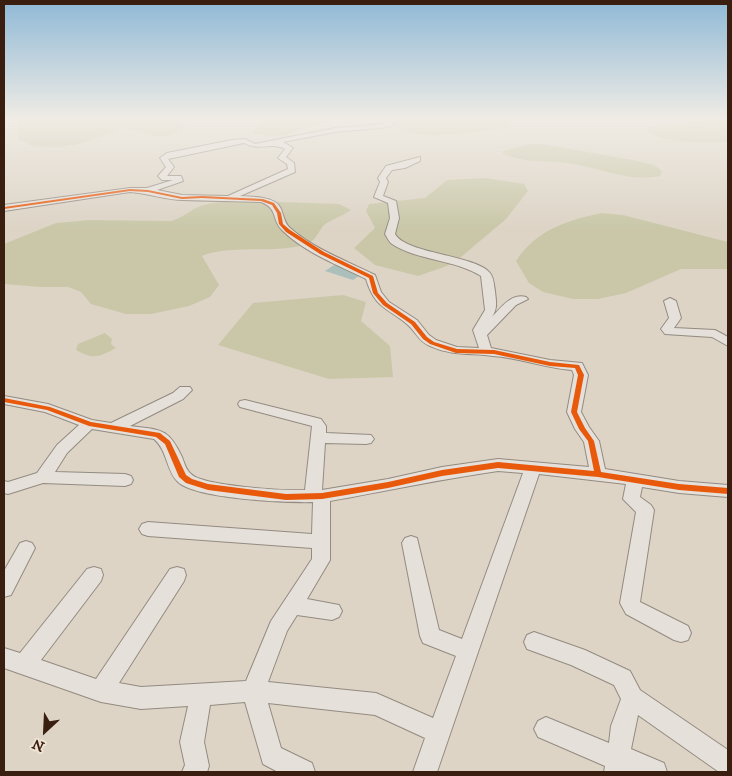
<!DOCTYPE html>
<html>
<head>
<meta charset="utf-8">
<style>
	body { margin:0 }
	#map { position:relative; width:732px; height:776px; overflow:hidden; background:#ddd4c6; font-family:"IM FELL DW Pica",serif }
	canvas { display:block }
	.frame { position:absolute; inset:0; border:5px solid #3a1e10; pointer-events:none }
	.north { position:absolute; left:20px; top:706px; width:50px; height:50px; -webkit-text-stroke:4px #efe4d4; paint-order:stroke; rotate:205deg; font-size:14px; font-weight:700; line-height:20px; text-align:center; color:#3a1e10 }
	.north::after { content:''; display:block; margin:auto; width:18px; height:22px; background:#3a1e10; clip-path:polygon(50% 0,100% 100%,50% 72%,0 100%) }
</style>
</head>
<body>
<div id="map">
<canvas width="732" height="776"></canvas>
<div class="frame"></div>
<div class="north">N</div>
</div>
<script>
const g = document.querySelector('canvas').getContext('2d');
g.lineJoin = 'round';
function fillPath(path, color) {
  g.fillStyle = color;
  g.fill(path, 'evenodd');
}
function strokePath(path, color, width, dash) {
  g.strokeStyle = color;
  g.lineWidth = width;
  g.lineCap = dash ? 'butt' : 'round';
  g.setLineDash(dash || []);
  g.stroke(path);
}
const green = new Path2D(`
	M18,120H183L182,122L186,128L167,136H155L123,128L79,144L60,147L33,146L19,140Z
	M264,120H334L285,135L272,136L253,134L252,131Z
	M391,120H514L510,127L500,129C474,132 411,143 392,124Z
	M705,120H728V142C706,143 665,144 646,131L648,128L658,125Z
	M529,144H541L633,160L654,165L662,171L660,176C629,182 603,169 573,164C548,159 526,165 502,153L503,151Z
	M486,178L524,184L528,191L506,219L461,257L447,266L418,276L375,265L354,248L375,228L366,211L369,204L425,198L447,180Z
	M252,201L339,204L351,210C343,216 332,219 324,225C320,229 317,237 312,241C290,256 231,243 202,256L219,285L210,297L189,306L151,314H126L91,304L81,292L68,287H41L4,284V244L56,223L89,220L171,221C181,218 187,213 196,208C212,200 235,202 252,201Z
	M602,213L623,215L728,242V269H681L626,293L598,299H573L543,292L529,283L516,261C536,230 568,220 602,213Z
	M343,295L366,302L361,321L390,346L393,377L329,379L218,345L253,303Z
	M105,333L112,339L111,344L116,348C99,357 94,360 76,350L78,344Z`);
const water = new Path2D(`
	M334,265L362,274L353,280L325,271Z`);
const minor = new Path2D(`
	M376,120L391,122L393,125L390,127L335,132L283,142L293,148L286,157L294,163L295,172L240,196C251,197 265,196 275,202C284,207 282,221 290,228C314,249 347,261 375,275L381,292L389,302L417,320L429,335L436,340L457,347L479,348L473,330L485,310L481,276C454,259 418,261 392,244C389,242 387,237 385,234L390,218L388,203L374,197L380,182L378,178L386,166L420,157V161L405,168L392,170L386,178L388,182L383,196L396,201L399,218L395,234C406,254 476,255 490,273C494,278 494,286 495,291C496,302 498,308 492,317C501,308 511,293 526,297L528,299L516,305L487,335L491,348L550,360L582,363L588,375L581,412L589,427L599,441L605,469L679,481L728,485V497L679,493L642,487L640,497L651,505L654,510L640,602L688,626L691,633L688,640L681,642L674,640L626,614L620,603L636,512L623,499L626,484L539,474L437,772H413L425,738L375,715L268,703L281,748L312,763L315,772H278L263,764L245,702L210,705L204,742L209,766L207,772H182L185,765L180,742L188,706L141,709L101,702L4,668V648L20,653L87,569L94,567L101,569L103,575L101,581L41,660L96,679L170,569L177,567L184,569L186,575L184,581L119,683L141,687L246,681L271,621L312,559V548L148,536L142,534L139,529L142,524L148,522L312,534L313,502C288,503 196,499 178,482C166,471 168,451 154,439L92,429L67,453L55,472L125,474L131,476L133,480L131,484L125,486L43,483L8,494L4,493V481L8,482L37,473L57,445L79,425L45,412L4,404V396L48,404L92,420L111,423L173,393L180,387H190L192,390L183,399L130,426C160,430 168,427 182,457C184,462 186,470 191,474C202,486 286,491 305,490L312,426L240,407L238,404L240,401L245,400L321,419L326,426V433L371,435L374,439L371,443L366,444L325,443L322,490L388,479L442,467L498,459L589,467L584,442L575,429L567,412L574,375L572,370C545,368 520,358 493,356C470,353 452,356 430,346C419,342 416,332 408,325C387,307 375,309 366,279C340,266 304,252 283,231C271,220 279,209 261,202C235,201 209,201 183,200C166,200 148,193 130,192L4,211V205L130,188H147L173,180H162L158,176L166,167L160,158L167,153L232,140L245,139L255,144L335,128L384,124ZM244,143C259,152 271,141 285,149L278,158L287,164L288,169L228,196L182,195L157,190L183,181L181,176H167L174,167L168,159ZM498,471L523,473L462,639L439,630L417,538L411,536L405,538L402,543L420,636L423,643L456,656L433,718L376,693L268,682L287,631L297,615L332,620L339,617L342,611L339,605L307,599L330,560V501C386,491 442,479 498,471Z
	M670,298L676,301L681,318L674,328L715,330L728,337V346L712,337L665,334L661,329L669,318L664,301Z
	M26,541L32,543L35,548L11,595L4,597V571L20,543Z
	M534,632L585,650L630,671L640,690L728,750V772H719L638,715L631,749L664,763L667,772H604L605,766L538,737L534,729L538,721L546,717L609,743L611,726L621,699L614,685L571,665L527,649L524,642L527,635Z`);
const cycleway = new Path2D(`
	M130,189L148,190L182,197L202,196L263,199L274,203L281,213L283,224L290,230L324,252L373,276L378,293L387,303L415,322L427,337L434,342L457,349L494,350L550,362L579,365L584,375L577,412L585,428L594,441L601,472L679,484L728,488V494L679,490L598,477L498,468L442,476L388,488L322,499L286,500L208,490L186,483L179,477L165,444L156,437L89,426L47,410L4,402V398L50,407L91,422L160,433L170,441L186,475L192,479L208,484L286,494L322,493L388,482L442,470L498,462L594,471L588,441L579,429L571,412L578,375L575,368L550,366L494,354L456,353L430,344L423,339L411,324L383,305L373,293L369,278L320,254L286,232L279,224L277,213L272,205L261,201L202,198L182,199L148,192L130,191L4,209V207Z`);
fillPath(green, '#c9c7a8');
fillPath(water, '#abc0ba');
strokePath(minor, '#938b81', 2);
fillPath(minor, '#e5e0da');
fillPath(cycleway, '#e8590c');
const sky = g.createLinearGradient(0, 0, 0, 229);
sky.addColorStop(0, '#8fb9d6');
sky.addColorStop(0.52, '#f0ece5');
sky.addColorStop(1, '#f0ece500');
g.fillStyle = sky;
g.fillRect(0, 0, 732, 229);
</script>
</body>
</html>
